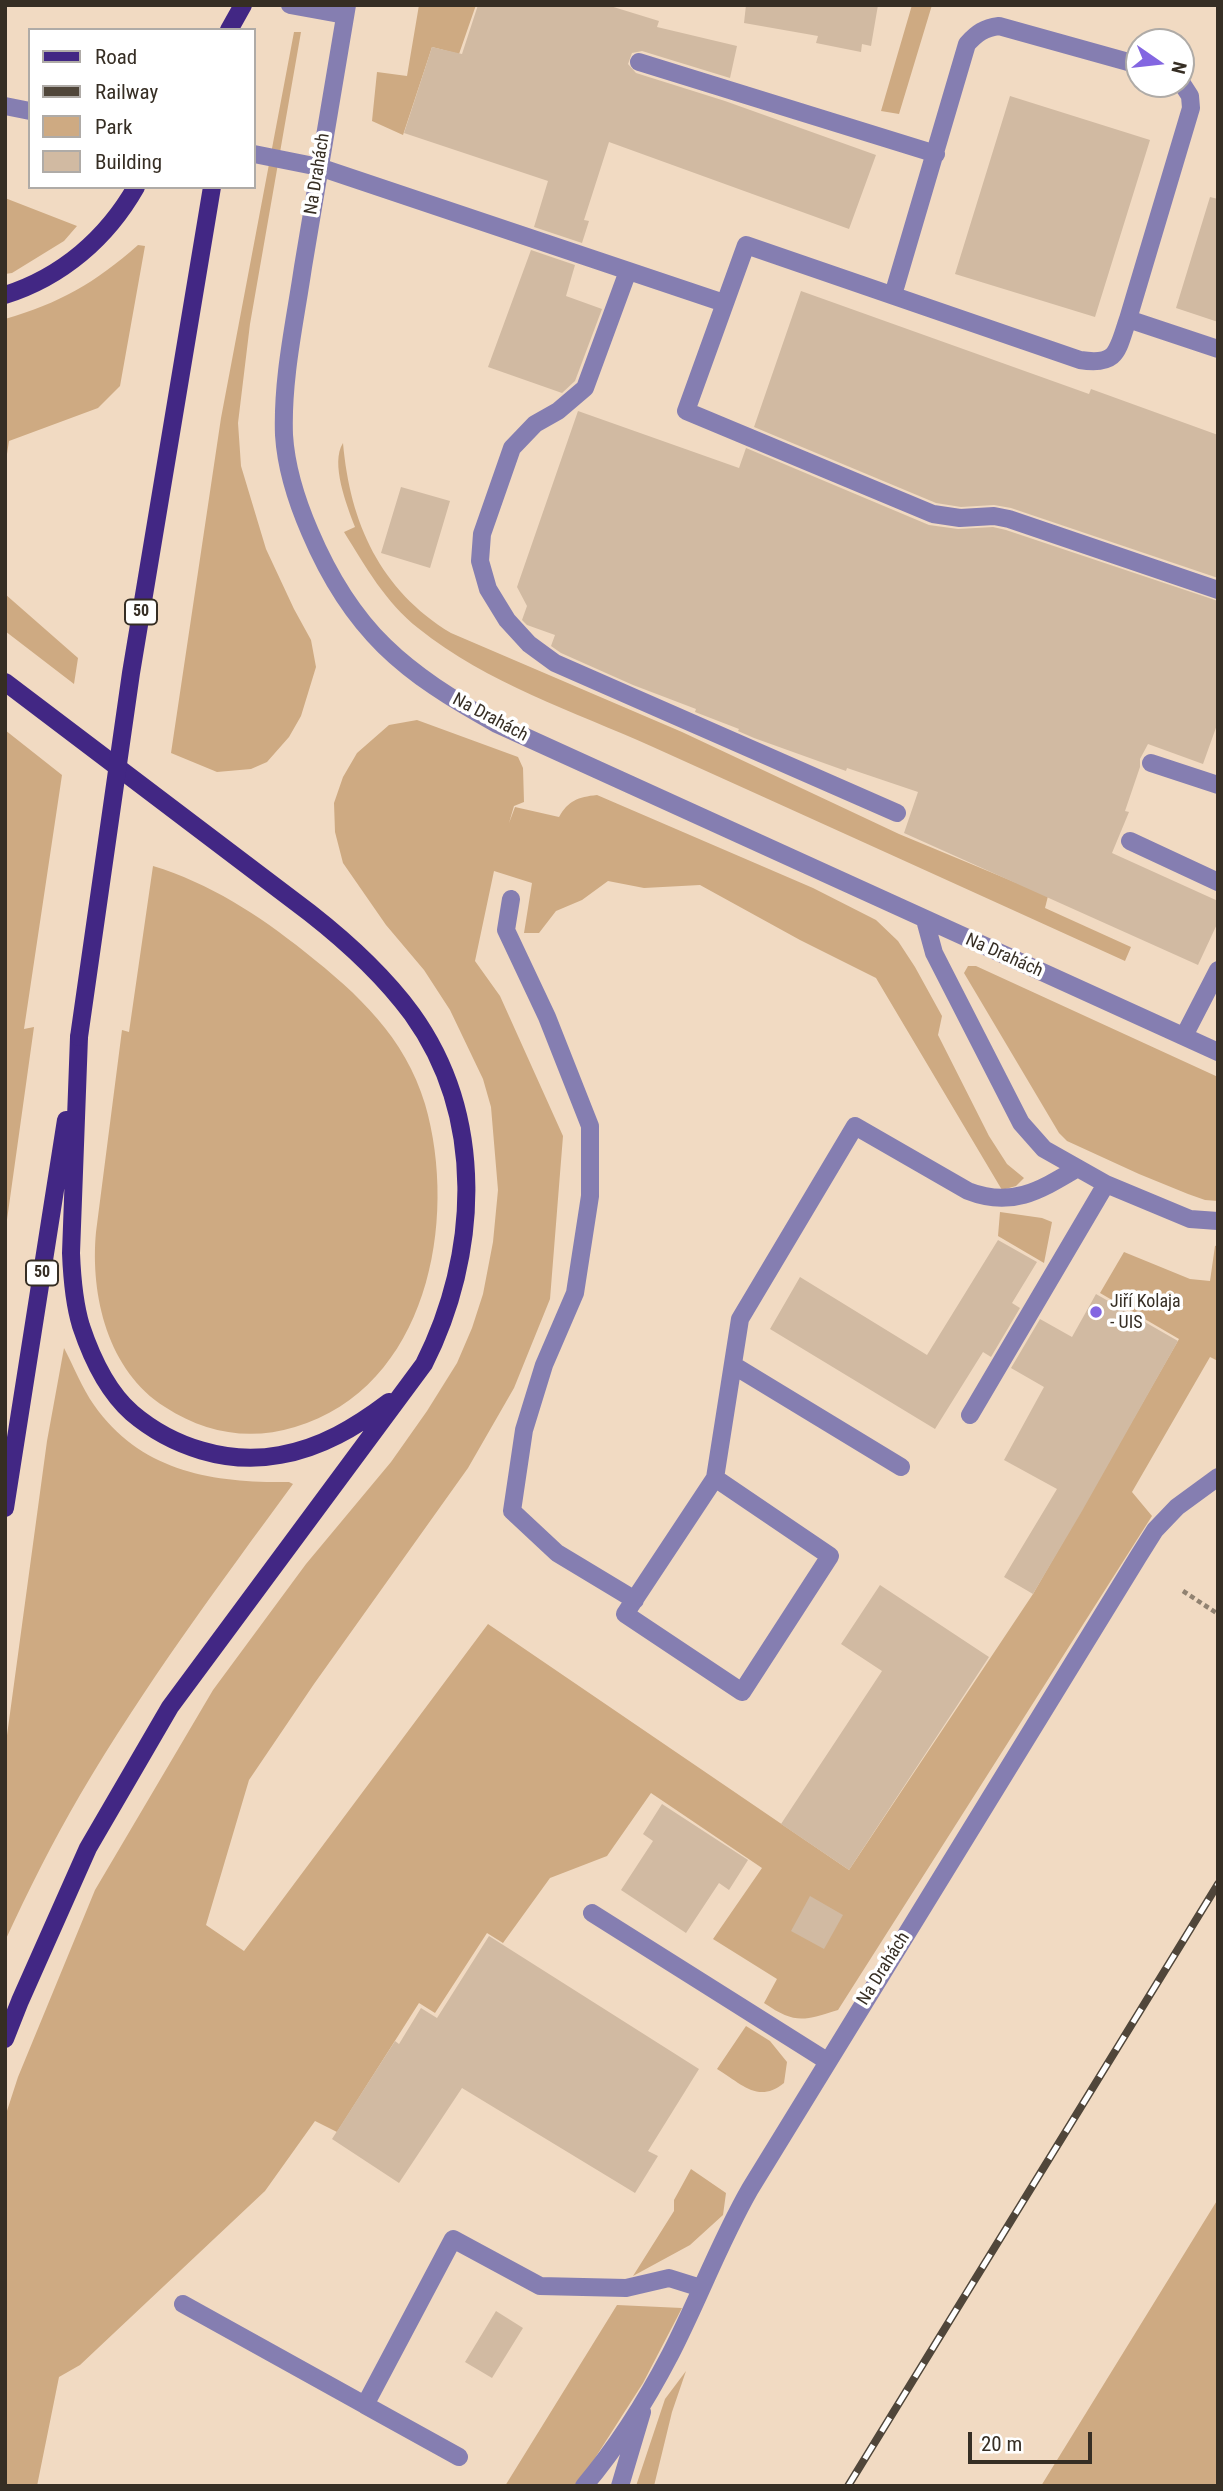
<!DOCTYPE html>
<html>
<head>
<meta charset="utf-8">
<style>
	body { margin:0 }
	#map { position:relative; width:1223px; height:2491px; overflow:hidden; background:#f1dac2; font-family:"Roboto Condensed",sans-serif }
	canvas { display:block }
	.frame { position:absolute; inset:0; border:7px solid #362e24; pointer-events:none }
	.legend { position:absolute; left:28px; top:28px; width:228px; height:161px; box-sizing:border-box; background:#fff; border:2px solid #afaba7; margin:0; padding:9px 12px; list-style:none; font-size:21px; color:#362e24 }
	.legend li { display:flex; align-items:center; gap:14px; height:35px }
	.legend b { width:35px; border:2px solid #afaba7 }
	.north { position:absolute; left:1125px; top:28px; width:70px; height:70px; box-sizing:border-box; background:#fff; border:2px solid #afaba7; border-radius:50%; rotate:104deg; font-size:19px; font-weight:700; line-height:28px; text-align:center; color:#362e24 }
	.north::after { content:''; display:block; margin:auto; width:24px; height:32px; background:#8366e1; clip-path:polygon(50% 0,100% 100%,50% 72%,0 100%) }
	.scale { position:absolute; left:968px; top:2432px; width:124px; height:32px; box-sizing:border-box; border:4px solid #362e24; border-top:0; padding-left:9px; font-size:21px; line-height:24px; white-space:nowrap; color:#362e24; -webkit-text-stroke:5px #fff; paint-order:stroke }
</style>
</head>
<body>
<div id="map">
<canvas width="1223" height="2491"></canvas>
<div class="frame"></div>
<ul class="legend">
<li><b style="height:9px;background:#422784"></b>Road</li>
<li><b style="height:9px;background:#50463a"></b>Railway</li>
<li><b style="height:19px;background:#ceaa82"></b>Park</li>
<li><b style="height:19px;background:#d1baa2"></b>Building</li>
</ul>
<div class="north">N</div>
<div class="scale">20 m</div>
</div>
<script>
const g = document.querySelector('canvas').getContext('2d');
g.lineJoin = 'round';
function fillPath(path, color) {
  g.fillStyle = color;
  g.fill(path, 'evenodd');
}
function strokePath(path, color, width, dash) {
  g.strokeStyle = color;
  g.lineWidth = width;
  g.lineCap = dash ? 'butt' : 'round';
  g.setLineDash(dash || []);
  g.stroke(path);
}
function label(font, color, halo, rows, align = 'center') {
  g.font = font + ' "Roboto Condensed",sans-serif';
  g.lineWidth = 7;
  g.setLineDash([]);
  g.textBaseline = 'middle';
  g.strokeStyle = halo;
  g.fillStyle = color;
  for (const [text, x, y, turn = 0] of rows) {
    g.save();
    g.translate(x, y);
    g.rotate((+turn || 0) * Math.PI / 180);
    g.textAlign = isNaN(turn) ? turn : align;
    if (halo) g.strokeText(text, 0, 0);
    g.fillText(text, 0, 0);
    g.restore();
  }
}
const green = new Path2D(`
	M419,5H476L459,54L432,47L403,135L372,121L377,72L407,76Z
	M912,5H932L899,114L881,111Z
	M294,32H301L250,324L238,423L241,466L266,549L294,609L311,640L316,667L301,716L289,737L267,762L251,769L217,772L171,753L221,418Z
	M5,198L77,226L64,241L12,273L5,274Z
	M138,245L145,246L120,386L98,408L9,441L5,467V319C60,303 95,283 138,245Z
	M343,443C350,523 380,590 451,633L682,732L899,834L1048,896L1045,908L1131,947L1125,961C968,890 811,818 653,747C573,711 488,684 418,628C386,603 365,566 344,532L355,527C347,506 330,463 343,443Z
	M5,594L78,658L74,684L5,631Z
	M417,720L518,757L523,768L524,802L514,806L509,823L515,807L559,817C568,801 578,797 597,795L813,888L876,920L898,941L915,967L942,1016L938,1035L989,1136L1007,1164L1024,1178L1016,1186L1002,1190L876,978L800,940L700,885L644,888L608,881L582,900L556,911L539,933H524L532,883L494,871L475,961L500,996L563,1136L550,1299L514,1388L468,1468L314,1684L249,1780L206,1925L244,1951L488,1624L849,1870L1033,1594L1179,1339L1100,1293L1124,1252L1190,1279L1210,1281L1215,1246L1218,1245V1361L1210,1357L1132,1492L1152,1516L838,2010C803,2021 795,2024 764,2003L777,1979L713,1939L762,1868L651,1793L607,1856L550,1878L503,1943L487,1933L435,2013L419,2003L337,2132L315,2121L265,2191L80,2365L59,2377L37,2486H5V2117L18,2077L95,1890L213,1690L306,1564L391,1462L427,1411L457,1363L472,1328L483,1294L493,1242L498,1190L491,1107L483,1079L450,1010L424,970L386,925L343,863L335,832L334,803L343,777L357,753L389,725Z
	M5,730L62,775L24,1029L34,1027L5,1234Z
	M153,866C209,883 259,915 305,952C358,994 405,1037 425,1104C459,1221 427,1388 295,1427C249,1441 205,1433 165,1407C108,1371 90,1296 96,1232L122,1030L129,1032Z
	M968,966H976L1218,1077V1201L1205,1200L1188,1194L1139,1174L1067,1141L1059,1133L964,973Z
	M1000,1212L1042,1218L1052,1222L1044,1263L998,1236Z
	M64,1348C74,1367 82,1388 94,1405C141,1472 213,1483 289,1482L293,1484C219,1585 144,1686 80,1795C53,1841 28,1891 5,1941V1750L47,1441Z
	M746,2026L770,2041L787,2062L784,2083C758,2104 742,2084 717,2069Z
	M691,2169L726,2193L723,2215L690,2245L633,2276L674,2211V2200Z
	M1218,2199V2486H1041Z
	M617,2305L682,2308L643,2383L581,2480L574,2486H505Z
	M686,2371L672,2412L654,2486H636L665,2399Z`);
const building = new Path2D(`
	M478,5H607L659,21L657,27L737,46L730,78L642,51L632,53L628,64L636,73L725,101L876,155L849,229L609,142L584,220L589,221L582,243L534,227L548,181L404,133L432,47L462,54Z
	M746,5H878L871,46L862,44L861,52L816,43L818,36L744,23Z
	M1010,96L1150,140L1095,317L955,274Z
	M1210,197L1218,199V322L1176,308Z
	M531,250L575,265L566,296L602,309L575,381L562,393L488,367Z
	M801,291L1089,394L1091,389L1218,435V578L1011,508L994,505L961,507L936,503L754,427Z
	M578,411L739,468L746,448L929,525L958,529L993,527L1006,530L1218,601V722L1203,764L1148,744L1140,759V767L1125,811L1129,812L1112,853L1218,901V922L1198,965L904,833L918,792L847,768L846,771L754,738L738,731L739,729L695,712L696,709L633,685L561,653L551,646L555,635L527,625L522,620L527,606L517,587Z
	M401,487L450,501L430,568L381,553Z
	M998,1240L1037,1262L1012,1303L1020,1308L991,1357L983,1352L935,1429L770,1329L800,1277L927,1355Z
	M1096,1294L1178,1341L1082,1511L1033,1594L1004,1577L1057,1489L1004,1460L1044,1387L1011,1368L1040,1319L1072,1337Z
	M880,1585L989,1657L849,1870L781,1824L882,1671L841,1644Z
	M662,1804L748,1860L729,1890L719,1883L686,1933L621,1890L653,1841L643,1834Z
	M810,1896L843,1915L824,1949L791,1931Z
	M489,1936L699,2069L648,2151L658,2156L635,2193L462,2088L399,2183L332,2139L395,2041L399,2044L421,2008L437,2018Z
	M496,2311L523,2328L492,2378L465,2362Z`);
const path = new Path2D(`
	M1183,1591L1218,1614`);
const minor = new Path2D(`
	M290,5L345,15
	M347,5C333,92 317,179 303,267C295,322 282,378 284,435C286,467 297,502 310,532C352,631 404,673 497,724L1218,1052
	M639,62L936,154
	M5,106L30,111
	M254,154L319,167L724,303
	M628,271L585,388L558,411L535,424L512,448L482,534L480,561L488,589L507,620L529,644L555,663L897,813
	M893,295L967,44C977,33 984,28 999,26L1139,65
	M1128,319L1191,108L1190,96L1181,82
	M1218,349L1128,319C1117,351 1118,366 1080,360L746,245L686,411L933,514L960,518L994,516L1009,519L1218,590
	M1151,763L1218,785
	M1130,841L1218,882
	M511,899L506,930L547,1017L590,1126V1196L575,1293L544,1365L524,1430L512,1511L557,1553L635,1600
	M925,920L934,953L1021,1123L1044,1149L1106,1184L1190,1219L1218,1221
	M1184,1036L1218,970
	M733,1365L901,1467
	M970,1415L1106,1184
	M715,1478L830,1556L742,1692L625,1614L715,1478L740,1319L855,1126L968,1191C1011,1208 1039,1191 1076,1169
	M592,1913L827,2061
	M183,2304L365,2405L453,2239L540,2286L626,2288L669,2278L701,2288
	M365,2405L459,2457
	M584,2486C617,2447 646,2401 670,2355C698,2301 719,2243 750,2189L1138,1557L1155,1530L1177,1507L1218,1477
	M620,2486L642,2412`);
const major = new Path2D(`
	M229,30L243,5
	M5,295C62,277 107,238 136,187
	M5,682L310,913C347,942 384,976 412,1014C486,1117 479,1255 424,1364L170,1707L88,1848L20,2001L5,2039
	M79,1037L71,1253C72,1278 74,1303 81,1326C91,1356 108,1392 132,1413C172,1447 228,1465 280,1455C321,1448 356,1427 389,1402
	M5,1508L66,1120`);
const rail = new Path2D(`
	M848,2486L1218,1884`);
const majorBridge = new Path2D(`
	M79,1037L131,673L212,187`);
const markers = [
	[1096,1312,7,"#8366e1"]
];
const shields = [
	[141,612,32],
	[42,1273,32]
];
const shieldNames = [
	["50",141,612],
	["50",42,1273]
];
const streetNames = [
	["Na Drahách",318,174,-81],
	["Na Drahách",490,718,28],
	["Na Drahách",1004,956,24],
	["Na Drahách",884,1969,-58]
];
const poiNames = [
	["Jiří Kolaja",1110,1302],
	["- UIS",1110,1323]
];
fillPath(green, '#ceaa82');
fillPath(building, '#d1baa2');
strokePath(path, '#918271', 4.5, [5, 3.5]);
strokePath(minor, '#857eb1', 18);
strokePath(major, '#422784', 18);
strokePath(rail, '#50463a', 8);
strokePath(rail, '#fff', 5, [16]);
strokePath(majorBridge, '#422784', 18);
for (const [x, y, r, color] of markers) {
  const dot = new Path2D();
  dot.arc(x, y, r, 0, 2 * Math.PI);
  g.fillStyle = color;
  g.fill(dot);
  strokePath(dot, '#fff', 2.5);
}
for (const [x, y, w] of shields) {
  const box = new Path2D();
  box.roundRect(x - w / 2, y - 12.5, w, 25, 5);
  g.fillStyle = '#fff';
  g.fill(box);
  strokePath(box, '#362e24', 2);
}
label('bold 16px', '#362e24', null, shieldNames);
label('18px', '#362e24', '#fff', streetNames);
label('18px', '#362e24', '#fff', poiNames, 'left');
</script>
</body>
</html>
